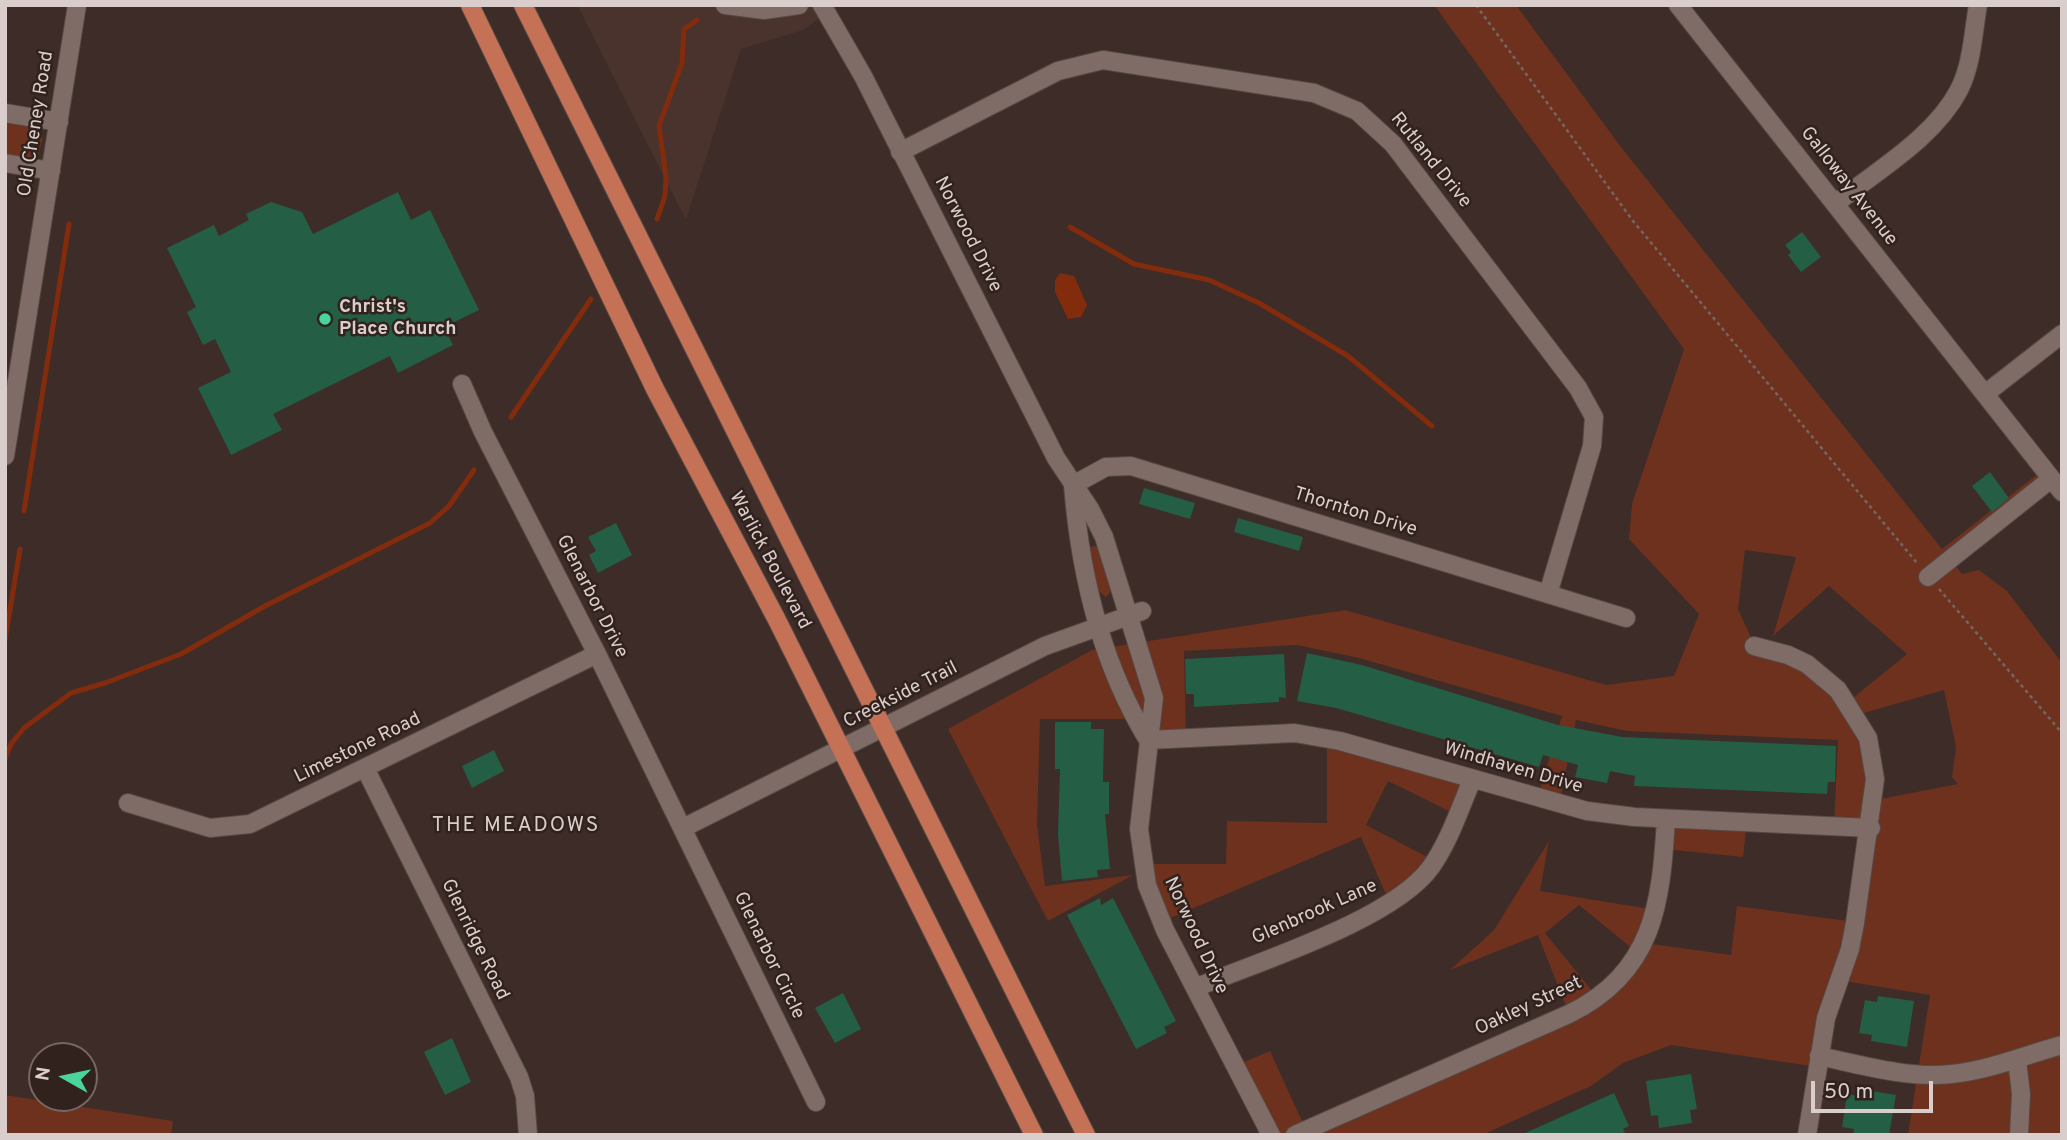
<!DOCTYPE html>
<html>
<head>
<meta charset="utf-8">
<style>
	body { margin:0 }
	#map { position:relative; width:2067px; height:1140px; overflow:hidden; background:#3d2c27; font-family:Overpass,sans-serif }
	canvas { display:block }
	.frame { position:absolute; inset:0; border:7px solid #d9cecb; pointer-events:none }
	.north { position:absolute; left:28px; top:1042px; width:70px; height:70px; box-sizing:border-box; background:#32221d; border:2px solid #756763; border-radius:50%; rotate:279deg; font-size:19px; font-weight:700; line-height:28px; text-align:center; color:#d9cecb }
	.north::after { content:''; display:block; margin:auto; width:24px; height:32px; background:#49d49c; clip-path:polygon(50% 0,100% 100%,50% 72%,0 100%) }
	.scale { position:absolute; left:1811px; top:1081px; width:122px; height:32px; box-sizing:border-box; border:4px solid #d9cecb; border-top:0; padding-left:9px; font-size:21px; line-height:24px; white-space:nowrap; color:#d9cecb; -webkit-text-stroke:5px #32221d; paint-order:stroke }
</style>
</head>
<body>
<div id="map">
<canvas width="2067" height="1140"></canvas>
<div class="frame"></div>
<div class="north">N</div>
<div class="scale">50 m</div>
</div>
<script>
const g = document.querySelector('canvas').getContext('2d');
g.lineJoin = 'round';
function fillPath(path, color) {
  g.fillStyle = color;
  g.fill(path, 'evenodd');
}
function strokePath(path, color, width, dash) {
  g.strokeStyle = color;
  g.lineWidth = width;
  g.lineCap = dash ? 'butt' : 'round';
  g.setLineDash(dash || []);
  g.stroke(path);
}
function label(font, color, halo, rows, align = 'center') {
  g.font = font + ' Overpass,sans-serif';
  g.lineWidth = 5;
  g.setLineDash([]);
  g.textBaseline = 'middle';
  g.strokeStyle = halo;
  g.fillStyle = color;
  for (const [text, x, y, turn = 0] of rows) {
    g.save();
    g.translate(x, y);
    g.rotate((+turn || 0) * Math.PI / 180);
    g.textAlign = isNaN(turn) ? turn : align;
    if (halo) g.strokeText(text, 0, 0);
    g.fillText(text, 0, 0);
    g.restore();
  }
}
const built = new Path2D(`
	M577,5H839L803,30L741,49L686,220Z`);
const green = new Path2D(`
	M1434,5H1516L1621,147L1942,549L2044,469L2057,485L1954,564L1962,574L1979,570L2007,591L2062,663V1135H1908L1930,995L1838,980L1817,1067L1671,1045L1623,1063L1591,1086L1482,1135H1271L1235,1066L1270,1051L1306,1130L1569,1014L1538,935L1450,970L1494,930L1549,841L1540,891L1656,910L1645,943L1731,955L1737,906L1855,922L1871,828L1834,824L1838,740L1627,731L1576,720L1559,805L1537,799L1562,716L1359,658L1297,645L1184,651L1186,737L1148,740L1135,719H1040L1037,825L1045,886L1133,875L1048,921L948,729L1092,650L1345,610L1606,685L1674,676L1699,614L1629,539L1632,504L1684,349ZM1745,550L1796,557L1773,636L1829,586L1907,654L1848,702L1771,650L1755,646L1738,609ZM1944,690L1956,747L1952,777L1958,784L1875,800L1857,715ZM1579,905L1639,954L1598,998L1545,933Z
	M5,121C21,123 34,124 43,138L38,156L30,159L5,157Z
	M1093,546L1099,547L1113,589L1106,597L1097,590L1086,551Z
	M1327,738L1472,780L1457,815L1388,781L1366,825L1435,861L1390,904L1361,837L1161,922L1142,864H1226L1227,821L1327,823Z
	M1666,819L1747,821L1743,857L1664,849Z
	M5,1095L173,1121L171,1135H5Z`);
const water = new Path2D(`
	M1060,273L1074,276L1087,305L1081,317L1068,319L1055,292V280Z`);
const stream = new Path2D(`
	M657,219L665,196L666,177L659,126L682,63L684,29L697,20
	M1070,227L1134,264L1209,280L1259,303L1348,356L1432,426
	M511,417L591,299
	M24,511L69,224
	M5,640L20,549
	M5,759L11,744L24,728L71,693L105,683L181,654L265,606L430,523L449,506L474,470`);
const building = new Path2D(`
	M398,192L411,220L430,210L479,310L444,327L453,345L398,373L390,356L273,414L282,430L231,455L198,388L231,372L215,339L203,345L187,312L196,307L167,248L214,225L219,236L249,220L246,214L271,202L302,212L313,234Z
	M1802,232L1821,257L1801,272L1788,255L1791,252L1785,245Z
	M1990,472L2009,498L1992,512L1972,486Z
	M1144,488L1195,503L1190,519L1139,504Z
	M1238,518L1303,537L1299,551L1234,532Z
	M616,523L632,555L598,573L589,555L596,551L588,537Z
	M1307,653L1362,665L1558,725L1623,737L1836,746L1835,782H1828L1827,794L1634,786L1635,776L1610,771L1607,783L1575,777L1578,765L1543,755L1539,767L1336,708L1297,701Z
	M1284,654L1286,698L1279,697V702L1194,707V694H1186L1185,659Z
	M1055,722H1091V729H1104L1103,782H1109V814H1105L1110,869L1097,870L1098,877L1062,881L1058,834L1060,769H1055Z
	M494,750L504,771L472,788L462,766Z
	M1100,898L1101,905L1113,898L1176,1021L1164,1027L1167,1033L1136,1049L1067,915Z
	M843,993L861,1029L835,1043L815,1008Z
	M1878,996L1914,1001L1907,1047L1871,1041L1872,1035L1859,1033L1865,1000L1877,1002Z
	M452,1038L471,1082L445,1095L424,1052Z
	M1691,1074L1697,1109L1690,1110L1692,1123L1659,1128L1658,1115L1651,1116L1646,1081Z
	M1860,1089L1896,1095L1889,1135H1853L1854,1129L1842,1127L1847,1094L1859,1096Z
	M1614,1093L1629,1126L1623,1129L1626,1135H1521Z`);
const path = new Path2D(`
	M1476,5L1633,221L1917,563
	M1939,589L2062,733`);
const minor = new Path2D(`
	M725,5L764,10L799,5
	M822,5L863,76L1056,458L1090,509L1104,537L1154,698L1139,829L1147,885L1165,930L1271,1135
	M1678,5L2062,492
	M5,113L59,122
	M900,152L1058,71L1103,60L1314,93L1357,111L1393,144L1578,388L1594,417L1592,446L1548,594
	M5,163L51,171
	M1835,204C1876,171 1934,138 1959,90C1972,65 1973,33 1978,5
	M462,384L483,432L597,654L816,1102
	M1985,394L2062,334
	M5,456L77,5
	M1073,485L1106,467L1131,466L1626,618
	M1073,485C1080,573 1102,665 1148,740
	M1928,577L2051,479
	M1754,646L1788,655L1807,664L1838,690L1868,738L1875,779L1855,923L1850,949L1826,1018L1807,1135
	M1148,740L1295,733L1340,741L1587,811L1635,817L1871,828
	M365,768L519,1077L525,1096L528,1135
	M128,803L210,828L250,824L597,654
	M683,828L1045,646L1142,611
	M1195,988C1257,962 1393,920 1431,867C1449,842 1460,808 1472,780
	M1819,1056C1861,1065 1909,1079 1952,1074C1990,1070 2025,1055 2062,1045
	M2017,1060L2021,1094L2019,1135
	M1295,1135L1569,1014C1654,972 1661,904 1666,819`);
const major = new Path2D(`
	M470,5L655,389L777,620L1034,1135
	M523,5L1086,1135`);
const markers = [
	[325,319,7,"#49d49c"]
];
const streetNames = [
	["Old Cheney Road",37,124,-81],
	["Rutland Drive",1430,161,51],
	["Galloway Avenue",1848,187,52],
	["Norwood Drive",967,235,63],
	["Thornton Drive",1355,513,17],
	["Warlick Boulevard",769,561,62],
	["Glenarbor Drive",591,597,63],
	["Creekside Trail",901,696,-27],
	["Limestone Road",358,749,-26],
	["Windhaven Drive",1513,769,16],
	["Glenbrook Lane",1315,913,-24],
	["Norwood Drive",1195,936,65],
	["Glenridge Road",474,940,64],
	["Glenarbor Circle",768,956,64],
	["Oakley Street",1529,1007,-25]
];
const poiNames = [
	["Christ's",339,308],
	["Place Church",339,330]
];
const neighbourhoodNames = [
	["THE MEADOWS",516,827]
];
fillPath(built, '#4a332c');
fillPath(green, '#6d311e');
fillPath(water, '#822c0d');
strokePath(stream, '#822c0d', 5);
fillPath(building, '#235e45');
strokePath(minor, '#564844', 20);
strokePath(major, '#564844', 20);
strokePath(path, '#756662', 2.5, [3.5, 3.5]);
strokePath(minor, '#7f6c66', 18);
strokePath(major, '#c47156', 18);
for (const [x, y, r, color] of markers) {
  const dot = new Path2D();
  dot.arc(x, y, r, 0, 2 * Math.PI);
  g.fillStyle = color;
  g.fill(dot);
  strokePath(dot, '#32221d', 2.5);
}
label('19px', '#d9cecb', '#32221d', streetNames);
label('bold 19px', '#d9cecb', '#32221d', poiNames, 'left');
g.letterSpacing = '2px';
label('21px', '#d9cecb', '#32221d', neighbourhoodNames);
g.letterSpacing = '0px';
</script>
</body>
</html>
